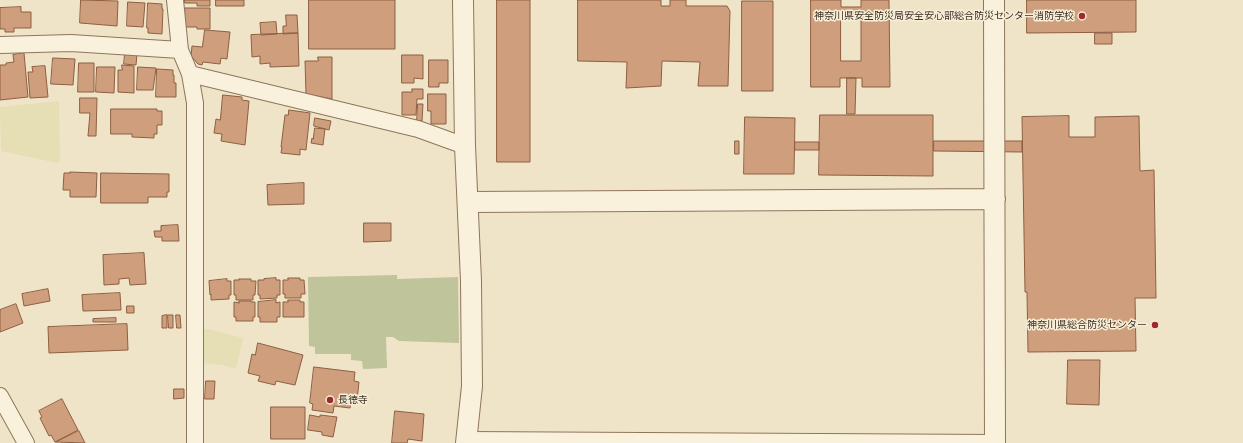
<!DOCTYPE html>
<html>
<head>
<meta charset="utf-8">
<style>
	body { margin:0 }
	canvas { display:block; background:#f0e4c8 }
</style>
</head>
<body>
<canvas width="1243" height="443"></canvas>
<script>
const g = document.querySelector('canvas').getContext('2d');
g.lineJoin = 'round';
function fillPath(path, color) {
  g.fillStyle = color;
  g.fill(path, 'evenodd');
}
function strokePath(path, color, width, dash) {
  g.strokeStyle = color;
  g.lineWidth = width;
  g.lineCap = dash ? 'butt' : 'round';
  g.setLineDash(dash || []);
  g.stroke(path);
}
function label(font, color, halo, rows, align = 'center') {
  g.font = font + ' "Noto Serif","Noto Sans JP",serif';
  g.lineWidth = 3;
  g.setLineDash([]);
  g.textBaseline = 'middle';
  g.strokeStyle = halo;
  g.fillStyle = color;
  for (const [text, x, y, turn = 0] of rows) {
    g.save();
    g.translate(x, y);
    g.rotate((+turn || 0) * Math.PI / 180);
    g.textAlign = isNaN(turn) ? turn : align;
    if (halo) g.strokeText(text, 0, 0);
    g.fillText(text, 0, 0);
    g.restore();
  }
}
const farmland = new Path2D(`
	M59,101L60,161L57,163L1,151L0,107Z
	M201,329H208L243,338L236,369L223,365L201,363Z`);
const cemetery = new Path2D(`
	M397,275V279L458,277L459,343L399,341L393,337H386L387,368L363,369L362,361L351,360V354H315V347L309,346L308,277Z`);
const building = new Path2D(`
	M81,0L118,1L117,26L80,23Z
	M185,0H210V6H197V3H185Z
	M216,0H244V6H216Z
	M309,0H395V49H309Z
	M497,0H530V162H497Z
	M578,0H661V6H670V0H686V6H727L730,11L728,86H698L700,62L662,61L661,86L626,88L627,62L578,61Z
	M811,0H841V7H861V0H889L890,87H862V78H840V87H811ZM841,14H861V61H841Z
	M1027,0H1136V32L1027,33Z
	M742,1H773V91H742Z
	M128,2L145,3L143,27L127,26Z
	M148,3L162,4V9H163L162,34L148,33V28H147Z
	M21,7V12H31V28H14V32H5V29H0V8Z
	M185,8H210V29H197V27H185Z
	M286,15H297L298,33L283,34V26H286Z
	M276,22L277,34L261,35L260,23Z
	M205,30L230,32L227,59L221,58L220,64L203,62L202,65L198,64L191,56L192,46L202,47Z
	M291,33H298L299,66L270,67V63L260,64V56L252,57L251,35Z
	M1095,33H1112V44H1095Z
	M24,53L28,97L0,100V65H6V63L14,62L13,55Z
	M125,54H137L136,65L124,64Z
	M402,55H423V79L414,78V83H402Z
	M318,57H332V99L306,94L305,61H318Z
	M53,58L75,59L73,85L51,84Z
	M429,60H448V83H439V87H429Z
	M79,63H94V92H78Z
	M122,65L134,66V93L118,92V70H122Z
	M45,66L48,97L30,98L28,72H33L32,67Z
	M97,67H115L114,93L96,92Z
	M138,67L156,68L153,90H137Z
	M157,69L173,70V75H174V83H176V97H156Z
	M847,78H856L855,114H847Z
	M412,89H423V99H417L416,115H402V92H412Z
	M428,94H446V124H431V111H428Z
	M223,95L242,97V100L249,101L245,145L221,141L222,134L214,133L216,119L220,120Z
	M80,98H97L96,136H88L90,113H80Z
	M418,104H423L422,121H417Z
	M111,109H157V111H162V125H157V134H154V138L132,137V134H111Z
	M289,110L310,113L306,150L300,149V155L281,153L282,147H281L285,115H288Z
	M820,115H933V176L819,175Z
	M1069,116V137H1095V117L1139,116L1140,171L1154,170L1156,298H1135L1136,351L1028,352L1027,292H1025L1022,117Z
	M745,117L795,118L794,174H744Z
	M315,118L331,121L329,130L314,126Z
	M315,128L325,129L323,145L311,143L312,138L313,139Z
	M735,141H739V154H735Z
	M934,141H1022V152L934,151Z
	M795,142H819V150H795Z
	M70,172L97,173L96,197H70V190H63L64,173H70Z
	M101,173L169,174V192H167V197H148V203H101Z
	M304,183V204L268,205L267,185Z
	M364,223H391V241L364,242Z
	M178,225L179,241H162V237H155L154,231H161V226Z
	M144,253L146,284L130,285L129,278L119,279V284L104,285L103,255Z
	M276,278V280H280V295H277V298L260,299V295H258V280H264V279Z
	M288,278H300V280H304L305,294H301V298H285V294H283V280H288Z
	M227,279V281H231V295H229V299L211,300V294L210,295L209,281Z
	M239,279H251V281H256L255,295H253V300H236V295H234V280H239Z
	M48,289L50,301L24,306L22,294Z
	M120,293L121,310L83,311L82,295Z
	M276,300V303L280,302V317H277V322H260V317H258V302Z
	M288,300H300V302H304V317H283V302H288Z
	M239,301H251V302H255V317H253V321H236V317H234V302L239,303Z
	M16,304L23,323L0,332V310Z
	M127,306H134V313H127Z
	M167,315V328H162V316Z
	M168,315H173V328H169Z
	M176,315H180L181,328H177Z
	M116,318V322H93V319Z
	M127,324L128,350L49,353L48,327Z
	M258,343L303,355L295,385L276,381L275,385L258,381L260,376L248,373L252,354L255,355Z
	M1068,360H1100L1099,405L1067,404Z
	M314,367L355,372L354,381L359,382L357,401H351L350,408L334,406L333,413L312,410L313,404L310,403Z
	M206,381H215L214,399H205Z
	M174,389H184V398L174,399Z
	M62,399L78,430L55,442L51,435L49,436L40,418L42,417L39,411Z
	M271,407H305V439H271Z
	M395,411L424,414L422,441L408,439L407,443H392Z
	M310,415L320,417V415L337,417L333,437L322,435V432L308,430Z
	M79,431L85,443L56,442Z`);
const minor = new Path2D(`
	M175,0L180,50L190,74L195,103V443
	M0,45L71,43L180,50
	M190,74L418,129L465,146
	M0,396L26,443
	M466,440L995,443`);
const tertiary = new Path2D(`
	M463,0L465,146L471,281L472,386L466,443
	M994,0L995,443
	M469,202L995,199`);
const markers = [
	[1082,16,4,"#9e2a2b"],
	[1155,325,4,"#9e2a2b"],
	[330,400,4,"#9e2a2b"]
];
const poiNames = [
	["神奈川県安全防災局安全安心部総合防災センター消防学校",1074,16],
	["神奈川県総合防災センター",1147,325],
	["長徳寺",338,400,"left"]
];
fillPath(farmland, '#e6deb5');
fillPath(cemetery, '#bfc49a');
fillPath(building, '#cf9f7d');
strokePath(building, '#8d5f41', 1);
strokePath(minor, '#8d765c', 18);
strokePath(tertiary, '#8d765c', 22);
strokePath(minor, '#faf1dc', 16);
strokePath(tertiary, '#faf1dc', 20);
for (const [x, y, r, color] of markers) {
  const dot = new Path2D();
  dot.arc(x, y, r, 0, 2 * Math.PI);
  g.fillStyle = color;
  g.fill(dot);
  strokePath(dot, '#f7eed8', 1.5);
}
label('10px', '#3d2e20', '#f7eed8', poiNames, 'right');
</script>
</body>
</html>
